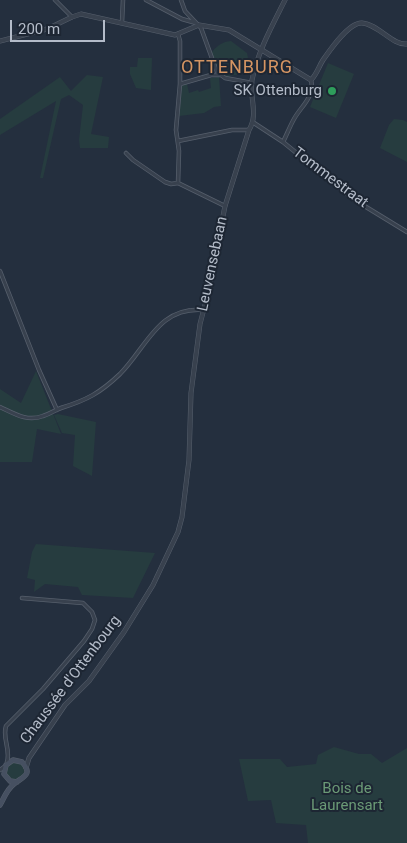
<!DOCTYPE html>
<html>
<head>
<meta charset="utf-8">
<style>
	body { margin:0 }
	#map { position:relative; width:407px; height:843px; overflow:hidden; background:#242f3e; font-family:Roboto,sans-serif }
	canvas { display:block }
	.scale { position:absolute; left:10px; top:20px; width:95px; height:22px; box-sizing:border-box; border:2px solid #b4bcc9; border-top:0; padding-left:6px; font-size:15px; line-height:18px; white-space:nowrap; color:#b4bcc9; -webkit-text-stroke:4px #1d2633; paint-order:stroke }
</style>
</head>
<body>
<div id="map">
<canvas width="407" height="843"></canvas>
<div class="scale">200 m</div>
</div>
<script>
const g = document.querySelector('canvas').getContext('2d');
g.lineJoin = 'round';
function fillPath(path, color) {
  g.fillStyle = color;
  g.fill(path, 'evenodd');
}
function strokePath(path, color, width, dash) {
  g.strokeStyle = color;
  g.lineWidth = width;
  g.lineCap = dash ? 'butt' : 'round';
  g.setLineDash(dash || []);
  g.stroke(path);
}
function label(font, color, halo, rows, align = 'center') {
  g.font = font + ' Roboto,sans-serif';
  g.lineWidth = 4;
  g.setLineDash([]);
  g.textBaseline = 'middle';
  g.strokeStyle = halo;
  g.fillStyle = color;
  for (const [text, x, y, turn = 0] of rows) {
    g.save();
    g.translate(x, y);
    g.rotate((+turn || 0) * Math.PI / 180);
    g.textAlign = isNaN(turn) ? turn : align;
    if (halo) g.strokeText(text, 0, 0);
    g.fillText(text, 0, 0);
    g.restore();
  }
}
const green = new Path2D(`
	M231,41L247,53C252,72 241,75 226,76L218,69L211,53C217,46 221,42 231,41Z
	M138,58H152L151,90L136,88L130,74V67H137Z
	M328,63L354,74L336,118L310,107Z
	M87,75L103,77L91,134L109,137L108,148H80L79,140L83,105L69,95L61,99L43,178H40L56,101L0,135V119L60,77L71,91Z
	M219,77L221,106L214,107L204,113L179,116L182,86L187,84L189,93L198,90L199,92L211,88L210,78Z
	M394,119L403,120L407,122V162L380,148L389,125Z
	M36,371L61,434L37,429L32,462H0V389L21,403Z
	M58,414L96,422L92,476L73,466L75,435L62,433L54,415Z
	M36,544L155,553L133,598L82,595L78,587L45,584L34,592L35,580L27,578L32,552Z
	M334,747L359,754H371L382,763L407,748V843H308L306,825L276,823L271,800L248,801L239,759H280L287,767L316,764L318,755Z
	M6 771a9 9 0 1 1 18 0a9 9 0 1 1-18 0Z`);
const minor = new Path2D(`
	M55,0L72,17
	M146,0L182,19L196,23
	M181,0L185,11L201,28L217,72L225,78L252,83
	M122,22L123,0
	M178,34L180,41V84L176,130L179,151L178,183L225,206
	M180,84L211,75H220
	M254,123L283,142L353,199L407,232
	M178,141L232,130H249
	M283,142C287,134 290,126 294,119C301,106 315,97 311,80
	M126,153L133,160L165,182L171,184L178,183
	M0,271L39,370L57,410
	M0,407C15,414 27,422 43,416C50,414 55,410 61,408C87,400 100,393 120,374C147,347 158,306 204,310
	M7,762C11,750 2,738 6,726L43,689L84,641L92,629L95,620L92,612L83,603L22,598
	M0,770L4,767`);
const tertiary = new Path2D(`
	M0,41L47,29L72,17L81,14L175,35L199,25L229,30L311,80C317,74 319,66 323,60C330,50 349,22 362,23C378,24 393,46 407,44
	M26,768L29,758L65,705L89,681L124,632L153,585L178,532L182,517L189,460L191,393L200,324L208,293L225,206L249,130C259,113 249,98 252,80C258,51 272,26 285,0`);
const secondary = new Path2D(`
	M0,805C4,798 7,789 14,784C22,777 34,775 22,762L13,760L6,765L4,774L10,781L17,782`);
const markers = [
	[332,91,5,"#2e9e5b"]
];
const poiNames = [
	["SK Ottenburg",322,91]
];
const streetNames = [
	["Tommestraat",330,178,37],
	["Leuvensebaan",213,264,-78],
	["Chaussée d'Ottenbourg",71,680,-53]
];
const parkNames = [
	["Bois de",347,789],
	["Laurensart",347,806]
];
const quarterNames = [
	["OTTENBURG",237,68]
];
fillPath(green, '#263c3f');
strokePath(minor, '#565f6c', 4.5);
strokePath(tertiary, '#565f6c', 5);
strokePath(secondary, '#565f6c', 5.5);
strokePath(minor, '#38414e', 3);
strokePath(tertiary, '#38414e', 4);
strokePath(secondary, '#465061', 4.5);
for (const [x, y, r, color] of markers) {
  const dot = new Path2D();
  dot.arc(x, y, r, 0, 2 * Math.PI);
  g.fillStyle = color;
  g.fill(dot);
  strokePath(dot, '#1d2633', 2);
}
label('15px', '#b4bcc9', '#1d2633', poiNames, 'right');
label('15px', '#b4bcc9', '#1d2633', streetNames);
label('15px', '#6b9a76', '#1d2633', parkNames);
g.letterSpacing = '1px';
label('18px', '#d59563', '#1d2633', quarterNames);
g.letterSpacing = '0px';
</script>
</body>
</html>
